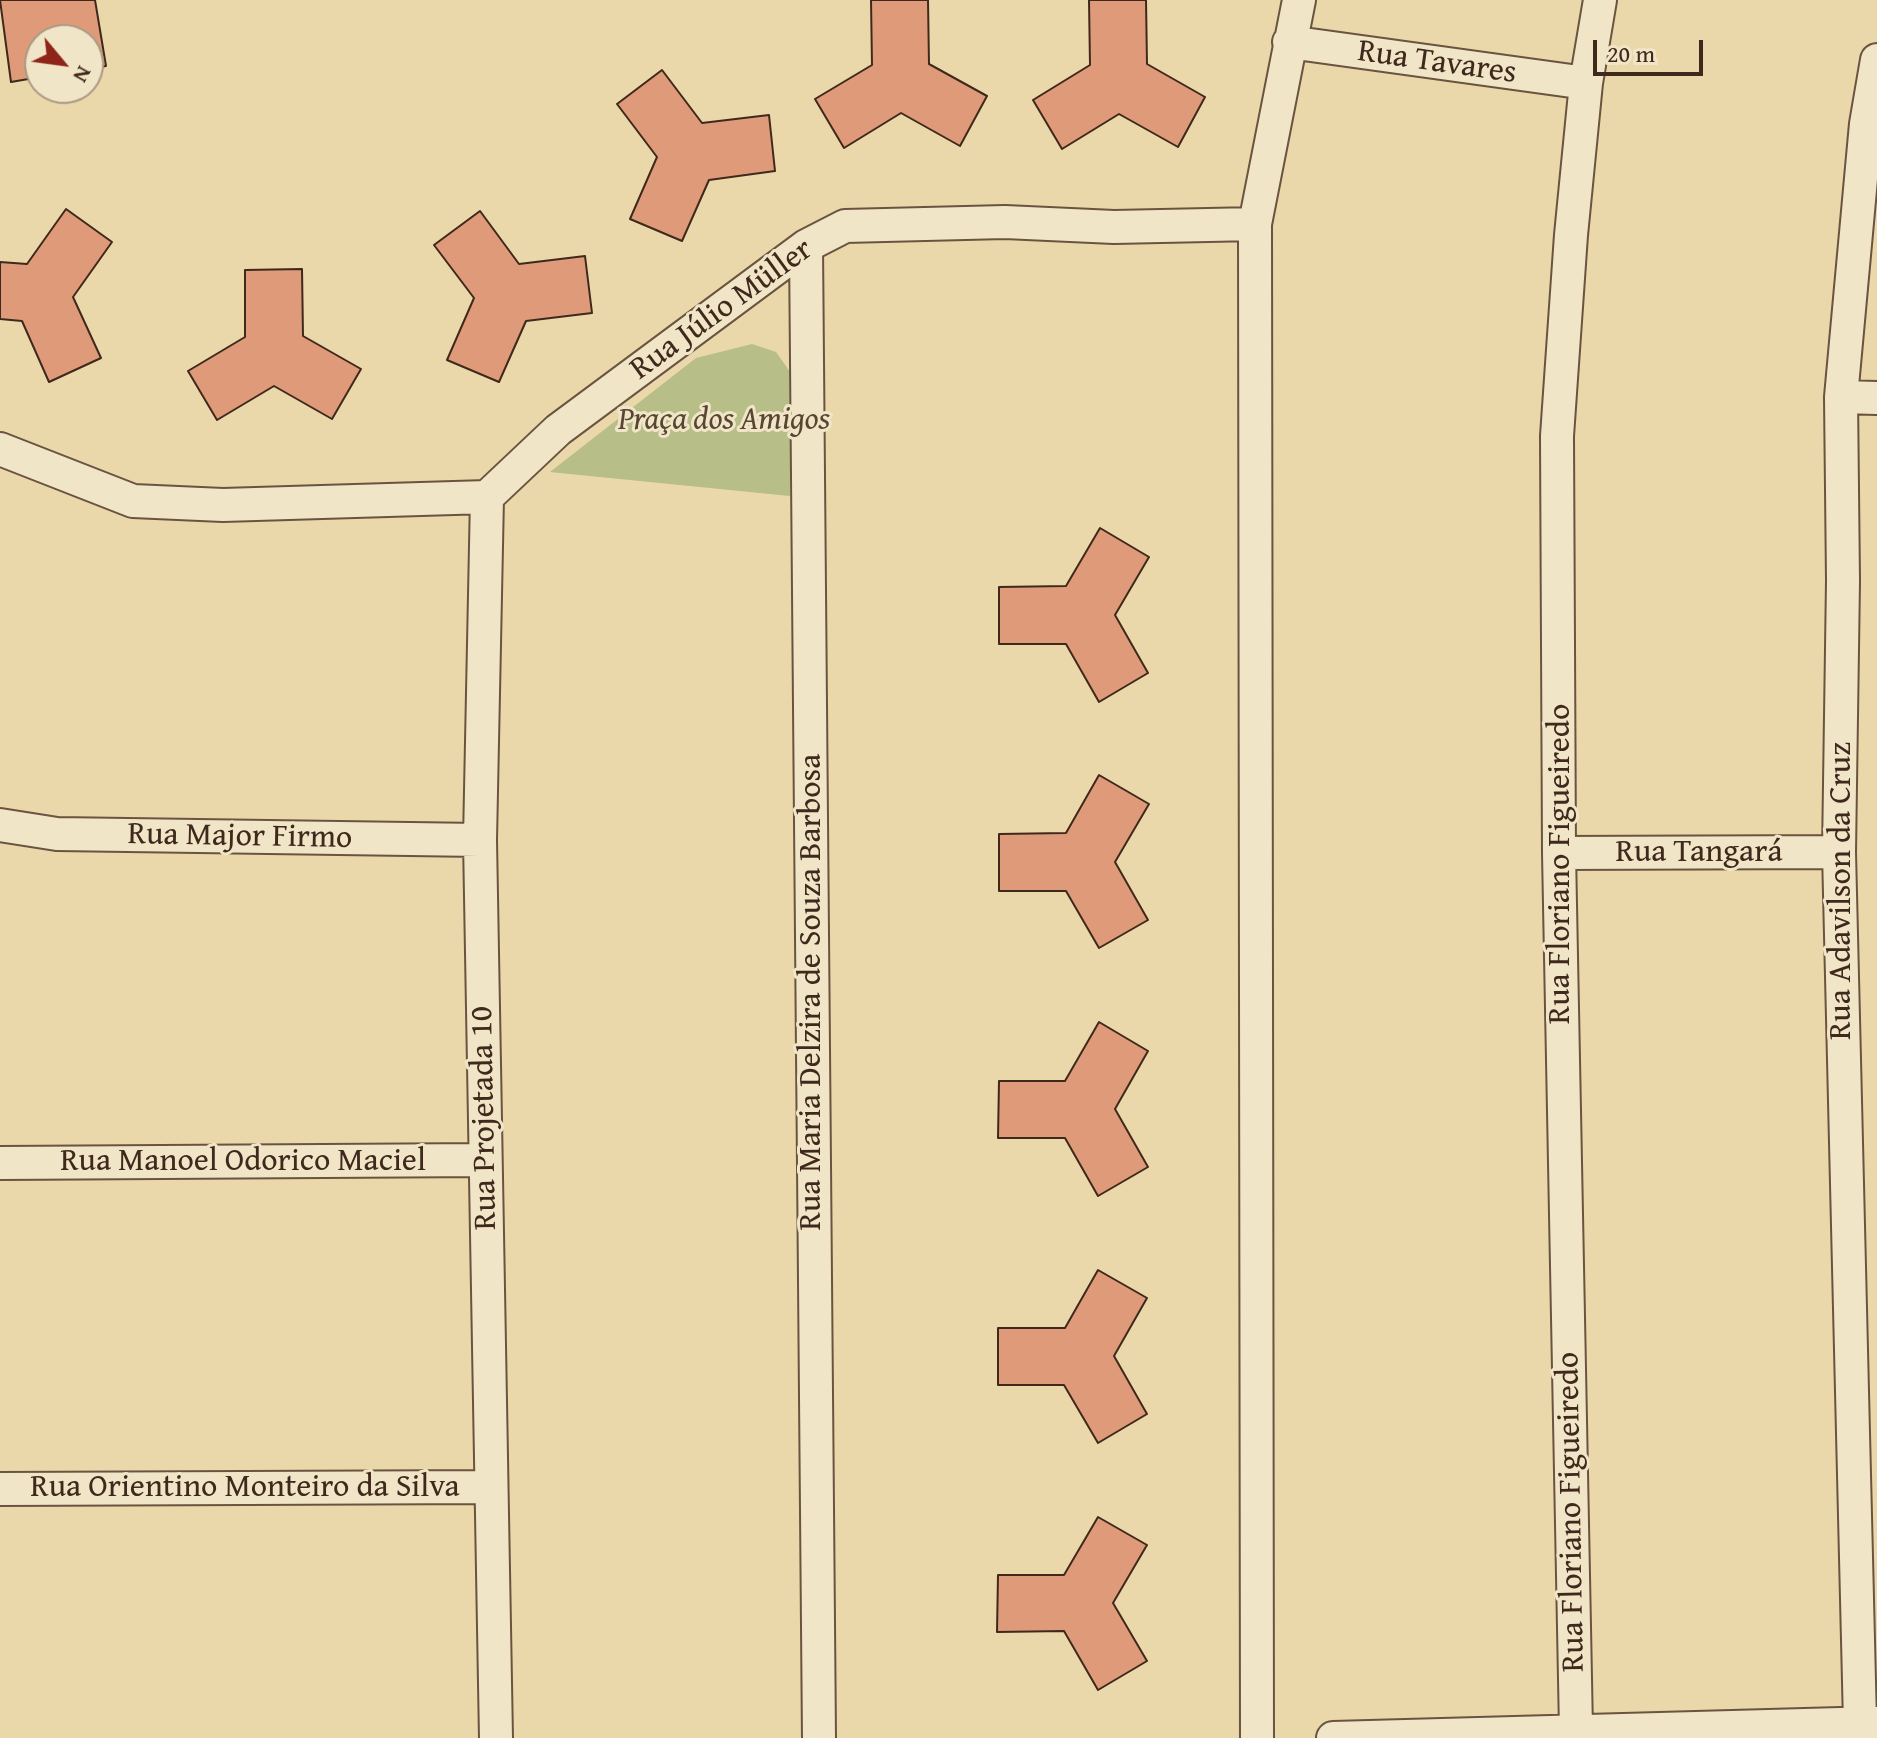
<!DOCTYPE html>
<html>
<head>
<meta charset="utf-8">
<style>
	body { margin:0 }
	#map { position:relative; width:1877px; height:1738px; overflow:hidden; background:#ead7aa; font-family:"Gentium Book Plus",serif }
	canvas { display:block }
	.north { position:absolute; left:24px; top:24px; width:80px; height:80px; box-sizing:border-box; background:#f1e5c8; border:2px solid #aa9a83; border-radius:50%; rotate:119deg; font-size:22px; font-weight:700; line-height:32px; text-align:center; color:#3f291c }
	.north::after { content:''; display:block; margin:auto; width:28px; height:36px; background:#8f2418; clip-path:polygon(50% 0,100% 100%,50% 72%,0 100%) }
	.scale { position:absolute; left:1593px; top:40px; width:110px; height:36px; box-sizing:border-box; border:4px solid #3f291c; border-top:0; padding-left:10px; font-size:24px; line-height:28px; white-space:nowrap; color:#3f291c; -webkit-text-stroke:6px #f1e5c8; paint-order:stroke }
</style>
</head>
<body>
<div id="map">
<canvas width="1877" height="1738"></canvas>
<div class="north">N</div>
<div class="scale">20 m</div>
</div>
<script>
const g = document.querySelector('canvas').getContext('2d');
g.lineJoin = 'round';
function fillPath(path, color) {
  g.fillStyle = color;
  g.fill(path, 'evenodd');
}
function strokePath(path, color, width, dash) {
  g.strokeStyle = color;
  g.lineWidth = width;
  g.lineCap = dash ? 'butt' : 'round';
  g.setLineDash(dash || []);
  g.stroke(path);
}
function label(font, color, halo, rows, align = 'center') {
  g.font = font + ' "Gentium Book Plus",serif';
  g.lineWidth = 6;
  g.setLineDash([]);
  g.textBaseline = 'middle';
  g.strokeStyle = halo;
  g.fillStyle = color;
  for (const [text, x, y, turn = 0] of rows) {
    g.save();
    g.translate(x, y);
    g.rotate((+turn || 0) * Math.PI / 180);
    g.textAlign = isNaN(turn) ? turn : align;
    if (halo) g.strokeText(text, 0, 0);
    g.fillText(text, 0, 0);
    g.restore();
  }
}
const green = new Path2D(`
	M752,344L776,352L790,372V496L550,472L696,358Z`);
const building = new Path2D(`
	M0,0H95L106,66L88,69V40H40V77L11,82Z
	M871,0H928L929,64L987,96L960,146L901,113L844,148L815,99L872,65Z
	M1089,0H1146L1147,64L1205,97L1178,147L1119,114L1062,149L1033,100L1090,65Z
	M662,70L702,123L769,115L775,171L709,180L682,241L630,219L657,157L617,104Z
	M66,209L112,242L73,297L101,358L49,382L22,321L0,319V262L27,264Z
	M480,211L519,264L585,256L592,313L526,321L499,382L447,360L474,298L434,245Z
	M302,269L303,336L361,369L332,419L274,386L217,420L188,371L245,337V270Z
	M1100,528L1149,557L1115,615L1148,673L1099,702L1066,644H999V587L1066,586Z
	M1099,775L1149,804L1115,862L1148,920L1099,948L1066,891H999V834L1066,833Z
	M1099,1022L1148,1051L1115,1109L1148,1167L1098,1196L1065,1138H998L999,1081H1065Z
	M1098,1270L1147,1298L1114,1356L1147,1414L1098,1443L1064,1385H998V1328H1065Z
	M1098,1517L1147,1545L1113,1603L1147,1661L1098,1690L1064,1631L997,1632L998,1575H1064Z`);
const street = new Path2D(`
	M1289,42L1586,83
	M806,246L819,1738
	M1841,397L1877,398
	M0,449L133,501L223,505L487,497L558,430L806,246L845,226L1005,222L1114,227L1255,224
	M487,497L480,840L496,1738
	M0,825L57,834L480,840
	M1559,853L1839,852
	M0,1163L485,1160
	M0,1489L490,1487
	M1860,1723L1839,852L1843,581L1841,397L1866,124L1877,60
	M1576,1730L1559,853L1557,436L1571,235L1586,83L1600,0
	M1257,1738L1255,224L1299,0
	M1333,1738L1877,1723`);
const streetNames = [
	["Rua Tavares",1437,63,8],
	["Rua Júlio Müller",722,310,-36],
	["Rua Major Firmo",240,837,1],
	["Rua Tangará",1699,853],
	["Rua Floriano Figueiredo",1561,864,-90],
	["Rua Adavilson da Cruz",1842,891,-90],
	["Rua Maria Delzira de Souza Barbosa",812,992,-90],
	["Rua Projetada 10",485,1118,-91],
	["Rua Manoel Odorico Maciel",243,1162],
	["Rua Orientino Monteiro da Silva",245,1488],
	["Rua Floriano Figueiredo",1572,1512,-91]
];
const parkNames = [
	["Praça dos Amigos",724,421]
];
fillPath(green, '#b8be88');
fillPath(building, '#df9b79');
strokePath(building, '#3f291c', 2);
strokePath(street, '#6a5440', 36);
strokePath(street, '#f1e5c8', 32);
label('32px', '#3f291c', '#f1e5c8', streetNames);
label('italic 32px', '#574732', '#f1e5c8', parkNames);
</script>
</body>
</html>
